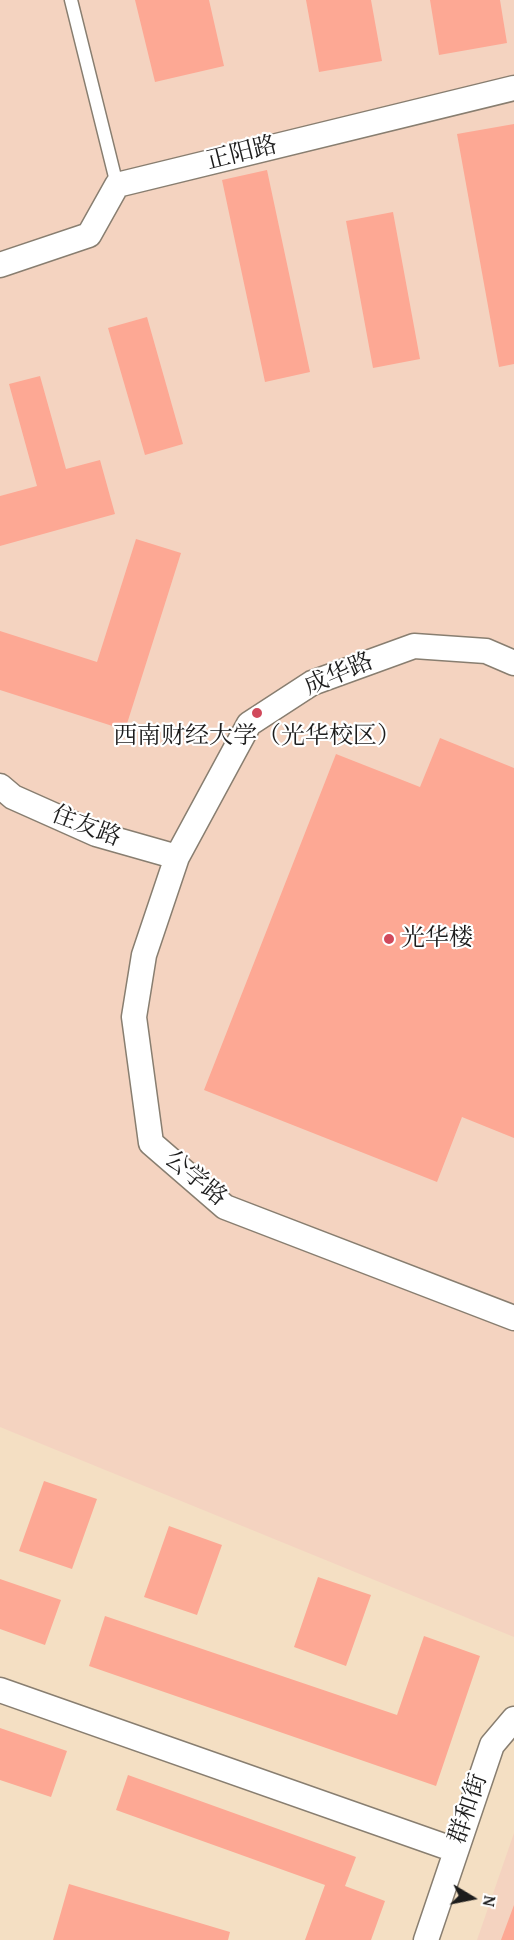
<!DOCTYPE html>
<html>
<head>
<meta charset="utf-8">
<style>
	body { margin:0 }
	#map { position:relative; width:514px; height:1940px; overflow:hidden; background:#f4dfc3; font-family:"Gentium Book Plus",serif }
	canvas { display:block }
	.north { position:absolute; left:442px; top:1868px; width:60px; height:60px; -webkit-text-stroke:4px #fff; paint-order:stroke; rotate:100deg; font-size:16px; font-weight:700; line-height:24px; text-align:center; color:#1c1c1c }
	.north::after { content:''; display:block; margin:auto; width:21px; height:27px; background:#1c1c1c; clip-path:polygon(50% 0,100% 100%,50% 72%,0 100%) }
</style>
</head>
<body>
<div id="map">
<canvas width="514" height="1940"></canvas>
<div class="north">N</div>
</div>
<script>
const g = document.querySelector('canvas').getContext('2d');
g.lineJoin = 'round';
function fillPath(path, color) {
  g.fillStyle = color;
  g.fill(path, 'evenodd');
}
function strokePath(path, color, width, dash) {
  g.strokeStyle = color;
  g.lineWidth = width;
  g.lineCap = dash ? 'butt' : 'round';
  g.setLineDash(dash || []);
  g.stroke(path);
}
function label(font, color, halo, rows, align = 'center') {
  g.font = font + ' "Gentium Book Plus","Noto Serif SC",serif';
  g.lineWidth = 4.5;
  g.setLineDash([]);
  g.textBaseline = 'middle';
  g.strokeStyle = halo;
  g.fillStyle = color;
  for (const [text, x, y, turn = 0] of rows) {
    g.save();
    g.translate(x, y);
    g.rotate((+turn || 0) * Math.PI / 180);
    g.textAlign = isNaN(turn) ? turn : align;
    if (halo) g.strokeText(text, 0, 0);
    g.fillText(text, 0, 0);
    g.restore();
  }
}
const built = new Path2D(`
	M0,0H514V1637L0,1427Z
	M514,1833V1940H477Z`);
const building = new Path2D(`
	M135,0H209L224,66L155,82Z
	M306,0H371L382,61L319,72Z
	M430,0H500L507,43L439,55Z
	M514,124V364L499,367L457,134Z
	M267,170L310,372L265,382L222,180Z
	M393,212L420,359L373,368L346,221Z
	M147,317L183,444L145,455L108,328Z
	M40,376L66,469L100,460L115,514L0,546V496L37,486L9,384Z
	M136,539L181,553L125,730L0,690V631L97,662Z
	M440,738L514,768V1138L462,1117L437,1182L204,1090L336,754L420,787Z
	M44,1481L97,1499L72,1569L19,1551Z
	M169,1526L222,1545L197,1615L144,1597Z
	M318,1577L371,1595L346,1666L294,1647Z
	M0,1579L61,1600L45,1645L0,1629Z
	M105,1616L397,1715L424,1636L480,1656L436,1786L89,1666Z
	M0,1728L67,1751L51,1797L0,1780Z
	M128,1775L356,1857L345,1886L385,1901L371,1940H305L325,1885L116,1810Z
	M69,1884L230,1932L228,1940H53Z
	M514,1905V1940H501Z`);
const lane = new Path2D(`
	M71,0L117,185`);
const street = new Path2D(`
	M0,265L89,235L117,185L514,88
	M514,663L486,651L414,646L312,683L249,724L177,857L144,955L134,1017L151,1143L225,1207L514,1318
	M0,786L13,797L96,834L177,857
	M0,1690L455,1850
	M426,1940L492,1745L514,1719`);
const markers = [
	[257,713,6,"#d1495b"],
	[389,939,6,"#d1495b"]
];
const streetNames = [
	["正阳路",242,154,-14],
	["成华路",339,675,-23],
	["住友路",86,827,21],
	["公学路",195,1179,39],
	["群和街",469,1809,-71]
];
const poiNames = [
	["西南财经大学（光华校区）",257,737],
	["光华楼",401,939,"left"]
];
fillPath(built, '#f4d3c0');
fillPath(building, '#fda894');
strokePath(lane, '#887e70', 15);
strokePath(street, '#887e70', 27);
strokePath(lane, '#fff', 12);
strokePath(street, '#fff', 24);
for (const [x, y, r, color] of markers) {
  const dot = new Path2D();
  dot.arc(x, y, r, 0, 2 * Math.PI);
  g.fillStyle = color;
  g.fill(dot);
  strokePath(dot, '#fff', 2);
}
label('24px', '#1c1c1c', '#fff', streetNames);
label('24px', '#1c1c1c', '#fff', poiNames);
</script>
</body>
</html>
